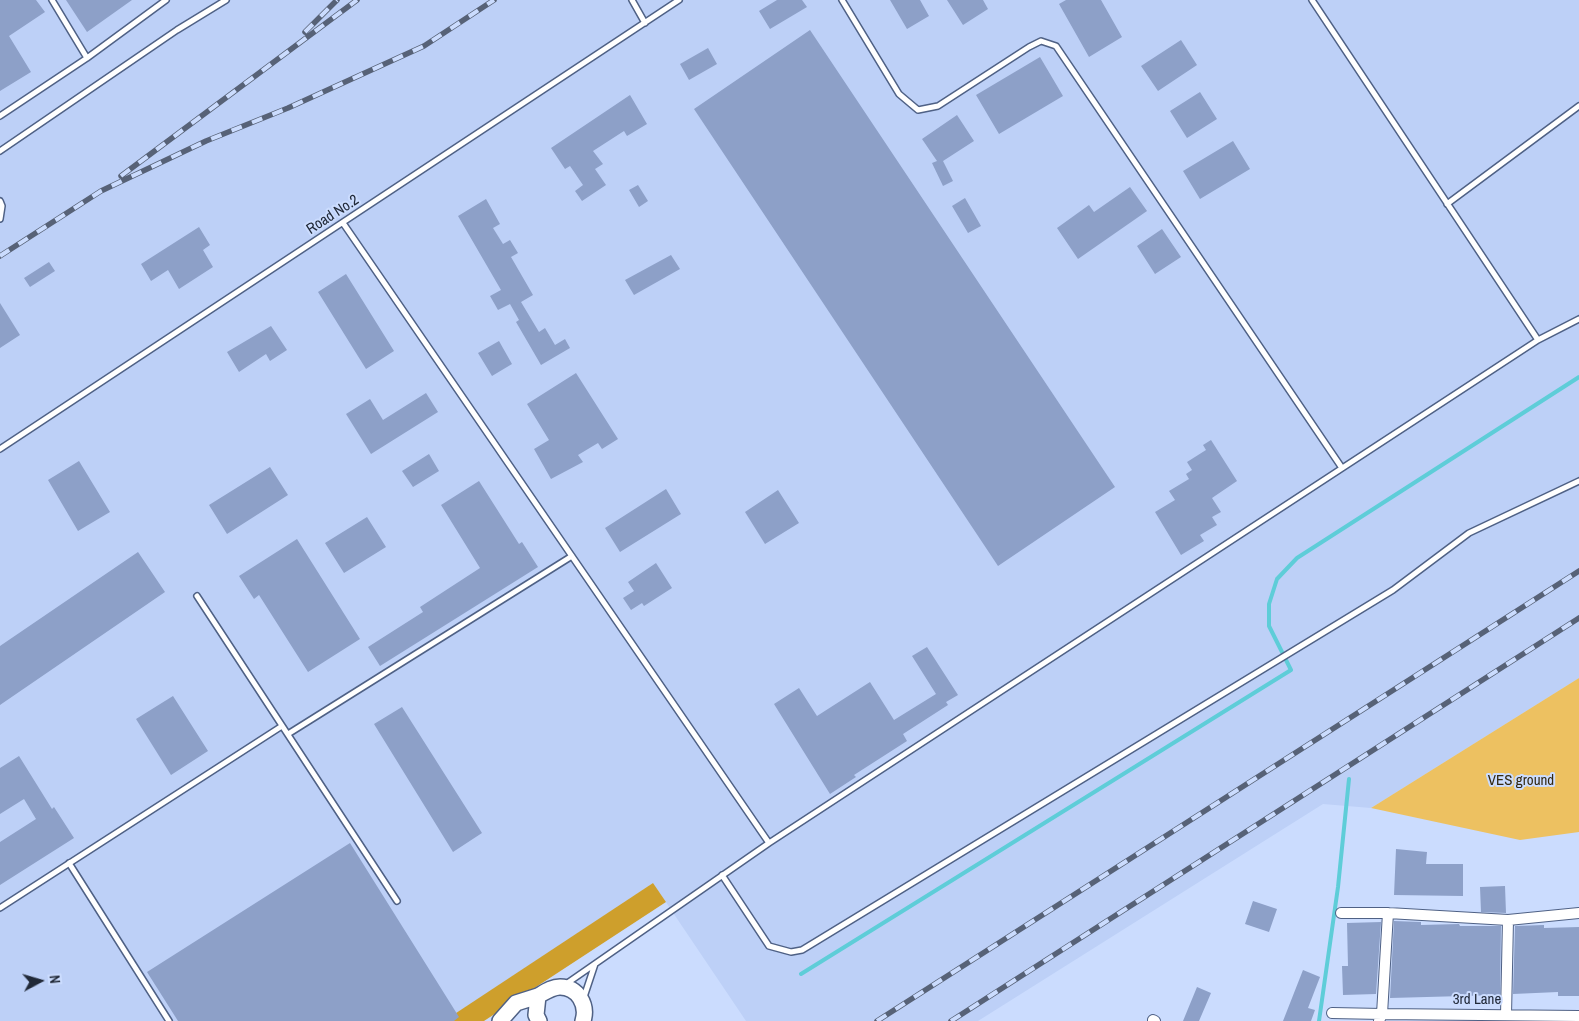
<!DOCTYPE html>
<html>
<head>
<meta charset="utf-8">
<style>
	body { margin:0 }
	#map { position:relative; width:1579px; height:1021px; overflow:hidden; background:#cbdcfe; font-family:"Archivo Narrow",sans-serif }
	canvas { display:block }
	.north { position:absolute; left:15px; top:956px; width:50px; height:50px; -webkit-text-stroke:4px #cbdcfe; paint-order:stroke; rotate:84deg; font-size:14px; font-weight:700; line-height:20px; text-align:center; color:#212938 }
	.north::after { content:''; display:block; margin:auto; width:18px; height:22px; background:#212938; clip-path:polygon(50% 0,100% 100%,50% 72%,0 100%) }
</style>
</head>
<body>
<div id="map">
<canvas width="1579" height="1021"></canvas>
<div class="north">N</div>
</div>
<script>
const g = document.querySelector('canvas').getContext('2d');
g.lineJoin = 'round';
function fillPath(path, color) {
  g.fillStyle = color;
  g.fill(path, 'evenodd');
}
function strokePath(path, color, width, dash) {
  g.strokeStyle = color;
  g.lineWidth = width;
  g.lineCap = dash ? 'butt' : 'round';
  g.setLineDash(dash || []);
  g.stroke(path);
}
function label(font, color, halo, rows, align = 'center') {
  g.font = font + ' "Archivo Narrow",sans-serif';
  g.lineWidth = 4;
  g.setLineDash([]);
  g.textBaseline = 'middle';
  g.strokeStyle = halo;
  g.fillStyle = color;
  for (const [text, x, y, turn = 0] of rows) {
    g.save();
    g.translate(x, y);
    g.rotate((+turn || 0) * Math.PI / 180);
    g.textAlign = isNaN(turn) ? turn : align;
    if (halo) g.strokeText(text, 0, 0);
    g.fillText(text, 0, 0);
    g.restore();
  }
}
const built = new Path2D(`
	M0,0H1579V678L1371,808L1323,804L978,1021H746L653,883L445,1021H0Z`);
const green = new Path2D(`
	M1579,678V832L1520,840L1371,808Z`);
const forest = new Path2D(`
	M653,883L666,902L484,1021H444Z`);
const stream = new Path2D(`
	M801,974L1291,670L1269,626V604L1277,579L1297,558L1579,377
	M1319,1021L1338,887L1349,779`);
const building = new Path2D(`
	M0,0H36L45,12L9,36L31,72L0,91Z
	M66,0H132L87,32Z
	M777,0H802L807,7L770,29L759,11Z
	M890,0H920L929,16L907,29Z
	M947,0H983L988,9L963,25Z
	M1066,0H1101L1122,37L1089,57L1059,4Z
	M810,30L1115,487L998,566L694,109Z
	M1181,40L1197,65L1158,91L1141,66Z
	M708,48L717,64L689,80L680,64Z
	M1040,57L1063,96L999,134L976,95Z
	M1200,92L1217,119L1187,138L1170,111Z
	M630,95L647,124L627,136L624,131L593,151L603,164L595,169L606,185L582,201L575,191L583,185L570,166L565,169L551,148Z
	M957,115L974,141L943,161L953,181L943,186L932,163L937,161L922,139Z
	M1233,141L1250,169L1200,199L1183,171Z
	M638,185L648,201L639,207L629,190Z
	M1130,187L1147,211L1078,259L1057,228L1089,205L1094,212Z
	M965,198L981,226L968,233L952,206Z
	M486,199L500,224L493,228L503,244L510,240L518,253L511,257L533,295L521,302L539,332L545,328L555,345L565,339L570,348L541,365L516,322L519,320L510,304L498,310L490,296L501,290L458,216Z
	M199,227L210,245L203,250L213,267L179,289L168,270L151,281L141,264Z
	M1162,229L1181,257L1155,274L1137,246Z
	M671,255L680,269L634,295L625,280Z
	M49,262L55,271L30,287L24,278Z
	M346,274L394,351L366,369L318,292Z
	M0,303L20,335L0,348Z
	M271,326L287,350L270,361L266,354L239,372L227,352Z
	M499,341L512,364L492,376L478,353Z
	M576,373L618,439L602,449L598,443L578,455L583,462L551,479L534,449L549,440L527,404Z
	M426,393L438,412L371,454L346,414L370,399L383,420Z
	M1211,440L1237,481L1212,498L1221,512L1212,517L1217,525L1200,535L1204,541L1181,555L1155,512L1175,500L1169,491L1189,479L1186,474L1192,470L1187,462L1206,450L1203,445Z
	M429,454L439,471L413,487L402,471Z
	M79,461L110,512L78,531L48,480Z
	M270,467L288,495L227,534L209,505Z
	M479,481L519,544L522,542L538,567L380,666L368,647L423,612L420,607L480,568L441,505Z
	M666,489L681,514L620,552L605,528Z
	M778,490L799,523L765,544L745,512Z
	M367,517L386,547L344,573L325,543Z
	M297,539L360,639L308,672L259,595L254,599L239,576Z
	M138,552L165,592L0,705V646Z
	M656,563L672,588L644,606L642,603L631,610L623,598L634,591L628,582Z
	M927,647L958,695L946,702L948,705L903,734L907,741L854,775L856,777L830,794L774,704L799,688L817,716L870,682L894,720L936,694L912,656Z
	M173,696L208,751L171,775L136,719Z
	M402,707L482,833L453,852L374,724Z
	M19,756L52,809L54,807L74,838L0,885V842L36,819L24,799L0,814V768Z
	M350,843L459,1017L454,1021H178L147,972Z
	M1396,849L1427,852L1426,864H1463V896L1394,895Z
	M1505,886L1506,913L1481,912L1480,887Z
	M1253,901L1277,909L1269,932L1245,924Z
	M1394,921L1421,922V925L1459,924L1460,926H1501L1500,995L1390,998Z
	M1381,922L1376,994L1343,995L1342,966H1348L1347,923Z
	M1544,925V928L1579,927V996H1558V992L1513,994L1515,926Z
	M1303,970L1320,977L1308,1008L1315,1010L1311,1021H1283Z
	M1197,987L1211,993L1199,1021H1183Z`);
const lane = new Path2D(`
	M52,0L87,58
	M632,0L645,23
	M842,0L899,94L918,110L938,106L1029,47L1041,41L1056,46L1342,468
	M1312,0L1538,340
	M0,116L87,58L166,0
	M0,151L177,30L226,0
	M0,201L2,206L0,219
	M1447,204L1579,106
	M343,223L769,843
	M0,449L679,0
	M197,596L397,901
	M288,734L572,556
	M69,863L169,1021
	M722,875L769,946L791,952L802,950L1393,590L1469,533L1579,481
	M0,908L282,726
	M566,984L769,843L1538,340L1579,319
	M584,997L595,964`);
const street = new Path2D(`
	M1341,913H1388L1508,920L1579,913
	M1332,1013L1382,1014L1388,913
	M1506,1015L1508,920
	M1153,1020L1155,1021
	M1379,1021L1382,1014L1579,1016`);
const secondary = new Path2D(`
	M500,1021L516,1003L538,996
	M539,1021L536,1015L538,996C545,992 552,987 560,987C578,987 588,1005 583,1021`);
const rail = new Path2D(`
	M305,32L337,0
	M121,176L357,0
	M0,256L101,191L206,141L288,108L424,46L494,0
	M877,1021L1579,571
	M951,1021L1579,618`);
const streetNames = [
	["Road No.2",333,215,-33],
	["3rd Lane",1477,1000]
];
const parkNames = [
	["VES ground",1521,781]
];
fillPath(built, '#bdd0f7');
fillPath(green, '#edc161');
fillPath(forest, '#ce9f2c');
strokePath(stream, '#5ecdd8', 4);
fillPath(building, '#8da0c8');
strokePath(lane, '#4f6185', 8);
strokePath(street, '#4f6185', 12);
strokePath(secondary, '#4f6185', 18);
strokePath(lane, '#fff', 5);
strokePath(street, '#fff', 10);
strokePath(secondary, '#fff', 15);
strokePath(rail, '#576277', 5.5);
strokePath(rail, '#cbdcfe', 4, [11]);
label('15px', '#212938', '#cbdcfe', streetNames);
label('15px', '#342912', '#cbdcfe', parkNames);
</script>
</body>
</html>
